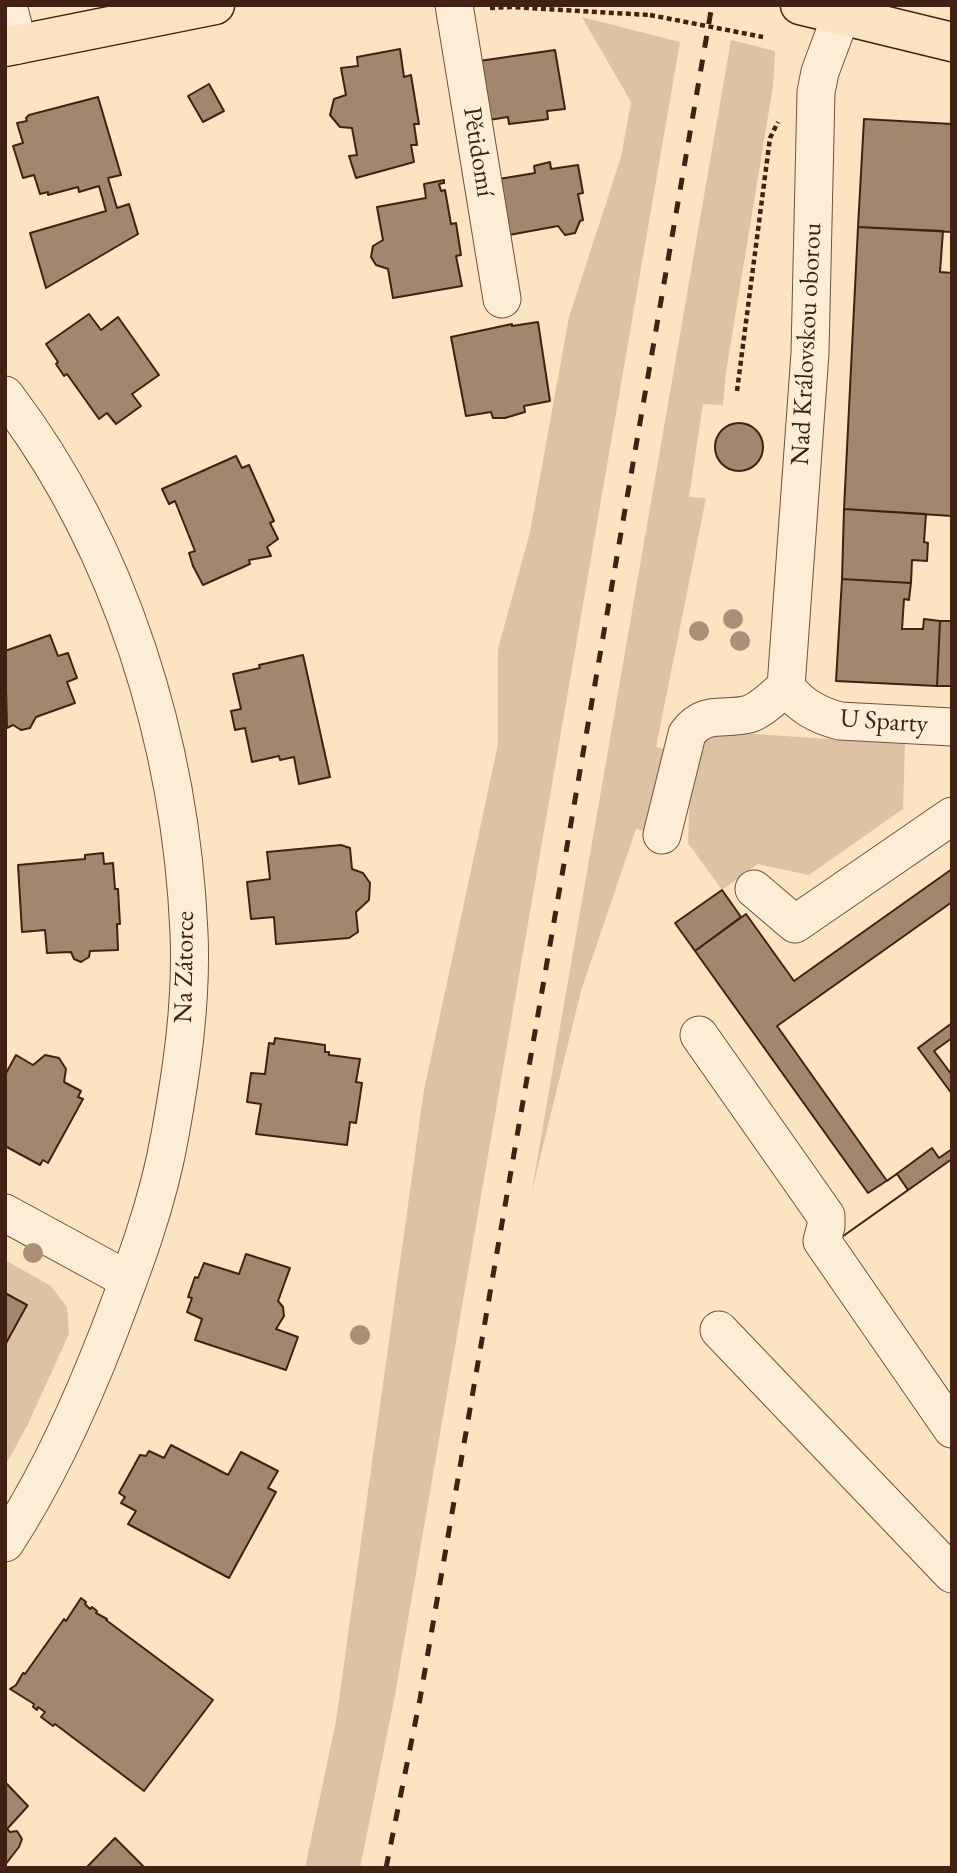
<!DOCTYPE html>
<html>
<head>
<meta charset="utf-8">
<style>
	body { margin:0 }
	#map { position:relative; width:957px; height:1873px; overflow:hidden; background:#fce4c1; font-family:"EB Garamond",serif }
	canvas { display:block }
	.frame { position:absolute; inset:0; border:7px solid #432014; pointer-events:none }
</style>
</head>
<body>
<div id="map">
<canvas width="957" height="1873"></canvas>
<div class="frame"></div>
</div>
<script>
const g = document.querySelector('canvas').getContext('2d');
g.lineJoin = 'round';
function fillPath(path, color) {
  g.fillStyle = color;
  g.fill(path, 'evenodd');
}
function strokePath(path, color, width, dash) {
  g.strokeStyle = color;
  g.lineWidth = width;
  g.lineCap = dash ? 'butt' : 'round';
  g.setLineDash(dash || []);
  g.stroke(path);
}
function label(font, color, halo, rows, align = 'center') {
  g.font = font + ' "EB Garamond",serif';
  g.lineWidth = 5;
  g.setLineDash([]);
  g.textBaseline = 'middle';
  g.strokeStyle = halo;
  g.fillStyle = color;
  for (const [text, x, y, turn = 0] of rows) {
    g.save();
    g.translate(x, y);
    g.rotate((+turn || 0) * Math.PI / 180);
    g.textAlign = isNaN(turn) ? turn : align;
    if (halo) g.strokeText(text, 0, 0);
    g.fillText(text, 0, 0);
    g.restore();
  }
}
const green = new Path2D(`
	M582,17L680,42L395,1695L360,1868H305L336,1721L424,1090L498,744V649L530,532L569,317L621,157L631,102Z
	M731,40L775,51L773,86L726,372L723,405L703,404L689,497L706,498L656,747L674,751L656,834L636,829L581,991L531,1195Z
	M725,732L905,744L903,809L809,875L758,864L722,890L688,843L691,761L701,745L711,736Z
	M5,1260L51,1286L67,1307L69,1334L27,1426L5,1466V1345L27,1305L5,1293Z`);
const building = new Path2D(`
	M400,49L404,77L411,75L419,124H414L417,145H411L414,162L356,178L349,156L357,155L352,128L340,127L330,115L334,99L346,95L341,68L358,66L357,57Z
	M555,50L565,109L547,111L548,119L542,120L509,124L508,117L489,120L479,61Z
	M209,84L224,111L203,122L188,96Z
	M98,97L121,175L108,178L117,208L129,204L138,234L46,288L30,233L106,211L99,186L79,192L78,187L48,195V192L40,194L34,175L23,178L13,146L23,143L17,123L27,121L26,118L29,115Z
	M864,119L952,124V232L858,227Z
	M550,162L551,169L578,165L583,193L578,194L583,220L580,221L575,233L565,235L558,226L509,235L499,179L535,173L534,166Z
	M444,180V183L439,184L441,191L445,190L451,224L456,223L461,255L456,256L462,286L393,298L388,269L376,265L371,257L373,246L383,240L377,207L426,198L424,184Z
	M858,227L943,231L940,272L952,273V516L844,509Z
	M89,314L101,330L118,317L159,375L132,394L141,406L116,424L107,413L99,419L67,374L64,376L56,364L58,362L46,344Z
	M538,322L550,401L524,406L525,412L505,418H493L491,412L466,416L451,337L512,324V326Z
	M715 447a24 24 0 1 1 48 0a24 24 0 1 1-48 0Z
	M236,456L242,468L249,465L274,521L270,523L278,539L267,547L271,556L249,560L250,564L203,585L193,566L189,553L195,551L175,501L169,504L162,489Z
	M844,509L926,514L924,542L928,543L927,561L912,560L911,583L842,579Z
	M842,579L911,583L909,600L904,599L902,629H923L924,619L940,621L937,686L836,681Z
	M940,621H952V686H937Z
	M50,635L58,656L68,653L77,678L67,682L75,703L36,717L30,728L21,730L13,725L7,728L5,651Z
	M303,655L330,777L299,784L294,757L280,760L279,756L252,762L245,728L235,730L231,711L241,709L233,674L260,668L259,665Z
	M341,845L350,848L352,869L363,873L370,883L369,900L356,912L358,932L349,938L276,944L274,917L251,919L247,882L270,879L267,852Z
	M103,853L104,864L113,863L115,889H118L120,924H117L118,950L90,951L89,957L81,962L74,959L71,952L47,953L45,930L22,932L18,865L85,859V855Z
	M952,869V1038L934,1051L952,1075V1398L839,1239L908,1190L897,1174L868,1193L695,951L746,914L794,981Z
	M722,890L741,917L695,951L675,923Z
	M952,902V1023L918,1048L952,1094V1149L939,1158L932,1148L887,1181L777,1026Z
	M275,1038L325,1045V1052H329V1055L360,1059L356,1082L362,1083L356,1123L350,1122L347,1145L256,1134L261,1104L247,1102L251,1073L265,1074L269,1043L274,1044Z
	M16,1055L33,1065L45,1055L59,1058L66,1069L64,1082L81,1091L78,1097L83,1099L48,1163L43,1160L40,1165L5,1146V1075Z
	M952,1159V1398L839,1239Z
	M246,1254L290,1268L278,1301L283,1307L284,1316L276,1329L298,1337L286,1370L195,1340L202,1319L187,1312L192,1298L188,1297L195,1277L198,1278L204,1263L239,1274Z
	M5,1293L27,1305L5,1345Z
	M171,1445L228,1475L241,1452L278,1471L268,1488L276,1492L229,1578L128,1524L136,1511L121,1503L125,1497L119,1493L140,1455L146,1456L149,1451L164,1458Z
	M81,1598L86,1602L85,1604L90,1609L92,1607L97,1611L96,1613L107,1619L106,1620L213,1700L144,1791L55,1724L53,1726L41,1717L45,1712L38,1707L37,1710L33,1707L34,1704L10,1689L16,1685L23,1673L25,1674L64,1619L66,1621Z
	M5,1782L28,1806L7,1829L10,1832L17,1831L22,1839L19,1847L5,1865Z
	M115,1838L145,1868H86Z`);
const path = new Path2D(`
	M490,8L510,7L650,15
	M737,391L770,138L778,122`);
const minor = new Path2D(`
	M8,5L18,45
	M454,5L502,299
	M5,395C121,547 181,744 189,933C192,1000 182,1069 170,1135C158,1204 133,1269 108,1334C80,1406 47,1479 5,1543
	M786,687L810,353L816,92L820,72L845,5
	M786,687C801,706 817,715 840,721L952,727
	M662,835L687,734C705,709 724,721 749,714C762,710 776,695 786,687
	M754,889L795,924L952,816
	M699,1035L826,1216V1226L822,1241L952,1429
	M5,1213L128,1280
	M719,1330L952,1574`);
const major = new Path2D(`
	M800,5L952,42
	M5,47L215,5`);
const rail = new Path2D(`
	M386,1868L420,1699L712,5`);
const pathBridge = new Path2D(`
	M650,15L763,37`);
const trees = [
	[733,619],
	[699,631],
	[740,641],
	[33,1253],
	[360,1335]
];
const streetNames = [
	["Pětidomí",478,152,81],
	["Nad Královskou oborou",807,344,-87],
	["U Sparty",884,722,4],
	["Na Zátorce",185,967,-89]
];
fillPath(green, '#ddc3a4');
fillPath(building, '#a3866e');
strokePath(building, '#432014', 2);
strokePath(minor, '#71513f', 39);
strokePath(major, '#432014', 41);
strokePath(path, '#432014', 4.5, [5, 3.5]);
strokePath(minor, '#fdedd7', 37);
strokePath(major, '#fce4c1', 38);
strokePath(rail, '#432014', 5, [12, 12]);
strokePath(pathBridge, '#432014', 4.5, [5, 3.5]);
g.fillStyle = '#ac8f76';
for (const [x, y] of trees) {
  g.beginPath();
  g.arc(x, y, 10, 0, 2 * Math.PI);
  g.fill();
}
label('26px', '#432014', '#fdedd7', streetNames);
</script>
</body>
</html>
